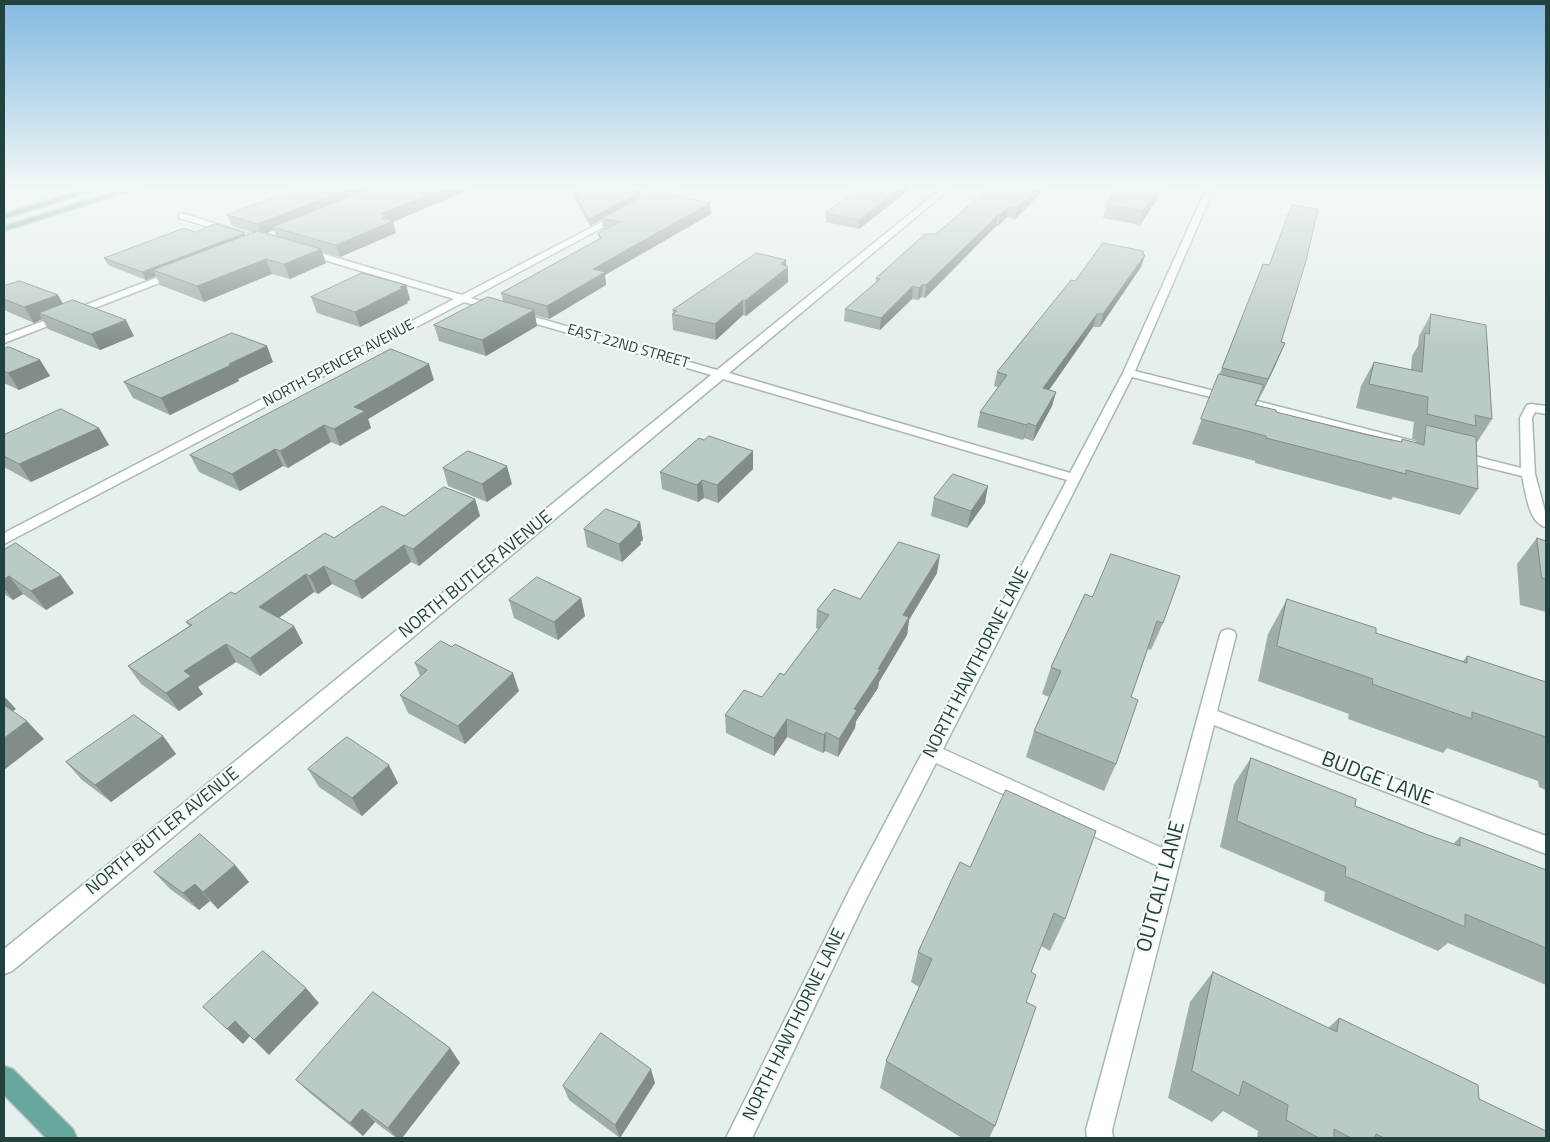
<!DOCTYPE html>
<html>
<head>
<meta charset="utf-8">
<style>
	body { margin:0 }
	#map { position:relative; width:1550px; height:1142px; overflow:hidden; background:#e5efeb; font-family:"Titillium Web",sans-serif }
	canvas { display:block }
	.frame { position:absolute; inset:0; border:5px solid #22423d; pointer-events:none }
</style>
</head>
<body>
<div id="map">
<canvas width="1550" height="1142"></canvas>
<div class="frame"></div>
</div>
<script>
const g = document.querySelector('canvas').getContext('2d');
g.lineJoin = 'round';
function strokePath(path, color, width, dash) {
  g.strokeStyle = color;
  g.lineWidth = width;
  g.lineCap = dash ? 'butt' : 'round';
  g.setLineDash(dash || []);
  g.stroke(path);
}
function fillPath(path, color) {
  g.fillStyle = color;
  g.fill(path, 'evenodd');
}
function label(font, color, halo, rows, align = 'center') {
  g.font = font + ' "Titillium Web",sans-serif';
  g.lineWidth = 4.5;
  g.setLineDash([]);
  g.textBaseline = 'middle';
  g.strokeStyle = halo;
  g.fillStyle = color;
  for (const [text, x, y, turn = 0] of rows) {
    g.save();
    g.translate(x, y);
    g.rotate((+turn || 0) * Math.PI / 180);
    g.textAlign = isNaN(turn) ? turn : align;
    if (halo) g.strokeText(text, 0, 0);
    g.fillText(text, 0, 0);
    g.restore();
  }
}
const minor = new Path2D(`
	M668,187H678L648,205L641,203Z
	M943,187H952L729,373L1070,473L1123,373L1200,202L1209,187H1217L1208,202L1135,371L1234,396L1236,398L1230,402L1132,377L943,749L1162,848L1220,635L1222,631L1228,629L1234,631L1236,635L1217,711L1546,836V854L1214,725L1112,1130L1113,1138H1087L1086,1130L1158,866L936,763L864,903L752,1138H726L850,889L1067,480L723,379L12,971L4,974V949L711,375L513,317V313H521L717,370Z
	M179,214H185L271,241L264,243L179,218Z
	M617,214L624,216L471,298L499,306V310L495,311L464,302L4,544V533L454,299L301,253V249H307L462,295Z
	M177,270L182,273L180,275L4,343V336Z
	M1257,401L1425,444L1427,447L1421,451L1253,408L1251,405Z
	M1531,404L1546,406V414L1535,412L1532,418L1535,474L1546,515V527C1528,523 1526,492 1522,476L1453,459L1452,456L1458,452L1521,468L1520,418L1527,405Z`);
const major = new Path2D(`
	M91,187H104L4,219V214Z
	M130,187H143L4,231V226Z
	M4,1066L13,1069L73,1129L77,1138H46L4,1095Z`);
const rail = new Path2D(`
	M1526,187L1546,189`);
const wall = new Path2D(`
	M590,187H623L622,188L641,197L711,214L605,275L606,285L549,319L535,315L537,326L486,356L439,341L434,325L503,301L501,293L599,239L598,233L605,230L603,229L602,219L590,226L576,201L575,195Z
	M861,187H913L859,229L826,222V213Z
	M1161,193L1140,225L1103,218L1106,205Z
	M1040,194L1015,219L1007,217L998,226H996L925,298L921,297L918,300L912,299L880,330L844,321L845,309L876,283V278L936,234Z
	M227,215L393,222L396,233L340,257L322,252L326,263L290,279L272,274L204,302L160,285L156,276L146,280L108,265L104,258L195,232L246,235L254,233L232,226ZM274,230L276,236L266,233Z
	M1143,254L1145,255L1141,267L1100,327H1093L1049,390L1056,392L1052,406L1033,441L1024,438L1023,440L977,427L980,412L998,387L994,386L997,372L1075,281Z
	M786,260L788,282L746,316L743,315L716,340L673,330L672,314L673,313V310Z
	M1263,264L1281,342L1285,343L1276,364L1256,405L1276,412L1401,442L1402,439L1415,443L1417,440L1412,439L1414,422L1356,408L1361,386L1374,362L1411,370L1412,356L1418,346L1419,336L1431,314L1492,419L1476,444L1478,489L1460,515L1393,497L1391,500L1255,463V461L1192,444Z
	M406,285L410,300L407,301L408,303L360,327L317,313L311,297Z
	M4,286L63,304L134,336L100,350L48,329L42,319L34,323L4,310Z
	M4,349L40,360L50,376L19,390L4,383Z
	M273,362L238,379L239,381L170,415L133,398L124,382Z
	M434,380L368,419L371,428L340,446L331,442L288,468L283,466L240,491L199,472L190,455Z
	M99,428L109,445L31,482L4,467V435Z
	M704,440L753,469L718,503L704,498L698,502L662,489L660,472Z
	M443,468L512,484L487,502L448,486Z
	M934,498L985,503L967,528L931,516Z
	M475,499L480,516L419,566L411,562L362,599L332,584L318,594L314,592L279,618L303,643L260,676L236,662L198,687L203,694L179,711L141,684L128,666L189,626L186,622L334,538L404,516Z
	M640,522L643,540L640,542L641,544L622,562L587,547L584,529Z
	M1537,538L1546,541V612L1520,605L1517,564Z
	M4,550L74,593L46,610L23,594L13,600L4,594Z
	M937,573L909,620L907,635L879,682L878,688L856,721L855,728L838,757L825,751L823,753L787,737L774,756L726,733L725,715L762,697L784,675L819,629L816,628L817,610L860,599Z
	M1085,594L1163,623L1151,650L1148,649L1131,697L1116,764L1104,791L1026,757L1034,731L1049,697L1042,694L1051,667Z
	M581,598L585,616L558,640L514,618L509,600Z
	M1287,599L1376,633L1463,661L1467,656L1546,682V790L1539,787L1538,781L1447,748L1443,753L1348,719L1349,714L1258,681L1268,634Z
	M415,663L519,691L465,744L408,713L400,695L420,676Z
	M163,736L176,754L111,802L82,780L66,762Z
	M1251,758L1355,806L1428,835L1453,844L1460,837L1546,870V985L1448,943L1438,951L1324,901L1325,892L1220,847L1234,784Z
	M308,769L398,783L362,816L319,787Z
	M235,865L249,882L218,909L210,901L199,910L170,889L154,872Z
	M970,867L1065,919L1050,951L1041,946L1031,972L1026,1002L995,1126L989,1138H962L880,1088L886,1061L919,987L911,982L918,952Z
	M1213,972L1328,1028L1339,1018L1546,1138H1257L1258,1131L1223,1111L1212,1122L1168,1098L1190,1002Z
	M450,1048L460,1063L402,1138H396L375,1122L363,1136L311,1094L296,1080Z
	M655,1083L620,1138L569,1100L563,1086Z`);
const shadedWall = new Path2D(`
	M353,187H384L272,227L274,230L262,235L257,224Z
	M447,187H475L393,222L396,233L340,257L336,245L381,214Z
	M902,187H913L859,229V220Z
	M1039,187H1042L1040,194L1015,219L1017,208Z
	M1160,187H1163L1161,193L1140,225L1143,211Z
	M640,192L641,199L602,218V219L590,226L589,219Z
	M710,203L711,214L605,275L606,285L549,319L547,306L593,269Z
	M1009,206L1007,217L998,226L1000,215Z
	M998,215L996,226L925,298L926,285Z
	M245,233L248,240L153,270L156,276L146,280L142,272Z
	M321,249L326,263L290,279L284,264Z
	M1144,251L1142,260L1145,255L1141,267L1100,327L1103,314Z
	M266,259L272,274L204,302L197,286Z
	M786,260V269L788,267V282L746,316L745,301L781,264Z
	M923,284L921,297L918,300L919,288Z
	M406,285L410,300L407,301L408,303L360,327L355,312Z
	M913,286L912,299L880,330L881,318Z
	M58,295L67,310L39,313L42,319L34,323L24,307Z
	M743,300V315L716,340L715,324Z
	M534,310L537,326L486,356L482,340Z
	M1097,314L1093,327L1040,403L1043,388Z
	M126,320L134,336L100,350L91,334Z
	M1285,343L1276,364L1259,400L1268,379Z
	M267,346L273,362L238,379L239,381L170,415L161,398L229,364Z
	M40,360L50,376L19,390L8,373Z
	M429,364L434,380L368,419L371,428L340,446L334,429L354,407Z
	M1056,392L1052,406L1033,441L1036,426Z
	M1028,423L1024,438L1023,440L1027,425Z
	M324,425L331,442L288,468L280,451Z
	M99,428L109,445L31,482L19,464Z
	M275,449L283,466L240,491L232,474Z
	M753,451V469L718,503L717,485Z
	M507,466L512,484L487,502L482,484Z
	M702,480L704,498L698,502L697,485Z
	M988,486L985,503L967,528L971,511Z
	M475,499L480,516L419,566L413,549Z
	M640,522L643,540L640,542L641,544L622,562L619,544Z
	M404,545L411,562L362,599L354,581Z
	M940,555L937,573L909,620L907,635L879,682L878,688L856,721L855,728L838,757L839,739L854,709L903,615Z
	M324,566L332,584L318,594L309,576Z
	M306,574L314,592L269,625L259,607Z
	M61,575L74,593L46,610L31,591Z
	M9,576L23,594L13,600L4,588V579Z
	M581,598L585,616L558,640L554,622Z
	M294,626L303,643L260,676L250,658Z
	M226,644L236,662L198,687L203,694L179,711L166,693L184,671Z
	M513,673L519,691L465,744L458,726Z
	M4,696L16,709L8,715L4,710Z
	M787,719V737L774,756V738Z
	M27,721L44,739L4,770V738Z
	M826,732L825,751L823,753L824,735Z
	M163,736L176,754L111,802L95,785Z
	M389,765L398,783L362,816L352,798Z
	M235,865L249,882L218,909L203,892Z
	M195,884L210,901L199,910L183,893Z
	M306,988L319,1003L269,1055L254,1040Z
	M235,1021L250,1036L243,1044L227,1029Z
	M450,1048L460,1063L402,1138H397L388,1128Z
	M651,1069L655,1083L620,1138L615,1125Z
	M362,1109L375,1122L363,1136L350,1123Z`);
const building = new Path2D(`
	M302,187H353L257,224L227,215Z
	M376,187H447L381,214L388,216L382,218L393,221L336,245L272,227Z
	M590,187H621L620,188L640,192L589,219L575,195Z
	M861,187H902L859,220L826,213Z
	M990,187H1039L1017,208L1009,206L1000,215H998L926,285L923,284L919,288L913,286L881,318L845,309L880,279L876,278L925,234H936L982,194Z
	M1119,187H1160L1143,211L1106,205Z
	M653,191L710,203L593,269L605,272L547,306L501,293L601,238L598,233L620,222L602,218Z
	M1292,205L1318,209L1306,261L1281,342L1285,343L1268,379L1222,368L1263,264L1269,265Z
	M215,224L245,233L142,272L104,258L184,228L195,232Z
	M258,231L321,249L284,264L266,259L197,286L153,270Z
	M1103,243L1144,251L1142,254L1145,255L1103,314H1097L1043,388L1056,392L1036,426L1028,423L1027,425L980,412L1007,375L997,372L1071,280L1075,281Z
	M757,253L786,260L781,264L788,267L745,301L743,300L715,324L672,314L677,311L673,310Z
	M362,273L406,285L400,287L403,288L355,312L311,297Z
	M20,281L58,295L24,307L4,299V286Z
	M488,297L534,310L482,340L434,325Z
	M73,300L126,320L91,334L39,313Z
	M1431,314L1486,325L1492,419L1475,415L1476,426L1427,414L1428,397L1369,384L1374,362L1422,372L1425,333L1429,334Z
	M232,333L267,346L229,364L231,365L161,398L124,382Z
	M9,347L40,360L8,373L4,371V349Z
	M391,349L429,364L354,407L365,411L334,429L324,425L280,451L275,449L232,474L190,455Z
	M1219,374L1264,385L1255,405L1276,410V412L1368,435L1402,442V439L1424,445L1426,425L1476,437L1478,489L1406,470V474L1266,438V436L1201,419Z
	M61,409L99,428L19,464L4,456V435Z
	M709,436L753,451L717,485L702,480L697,485L660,472L699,438L704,440Z
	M468,451L507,466L482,484L443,468Z
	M953,474L988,486L971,511L934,498Z
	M444,487L475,499L413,549L404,545L354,581L324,566L309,576L306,574L259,607L294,626L250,658L226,644L184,671L191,676L166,693L128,666L192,625L186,622L231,592L235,594L325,533L334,538L382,506L404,516Z
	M606,509L640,522L637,525L638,526L619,544L584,529Z
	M1537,538L1546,541V579L1542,578Z
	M899,542L940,555L903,615L909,617L878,669L880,670L854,709L857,710L839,739L826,732L824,735L787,719L774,738L725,715L744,690L762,697L780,673L784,675L829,615L817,610L834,589L860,599Z
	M16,543L61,575L31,591L9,576L4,579V550Z
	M1111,554L1180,576L1163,623L1157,621L1131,697L1138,700L1116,764L1034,731L1061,671L1051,667L1085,594L1092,597Z
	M537,577L581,598L554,622L509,600Z
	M1287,599L1376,628V633L1467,663V656L1546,682V737L1472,712V719L1372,684L1373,679L1277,646Z
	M441,641L452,647L455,644L513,673L458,726L400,695L427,670L415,663Z
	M4,705L27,721L4,738Z
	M134,715L163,736L95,785L66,762Z
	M347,737L389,765L352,798L308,769Z
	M1251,758L1356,799L1355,806L1428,835L1460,846V837L1546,870V948L1465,914V927L1345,876L1346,867L1237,821Z
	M1006,790L1096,831L1065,919L1054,913L1031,972L1036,975L1026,1002L1036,1007L995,1126L886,1061L932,959L918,952L960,862L970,867Z
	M200,834L235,865L203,892L195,884L183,893L154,872Z
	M263,951L306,988L254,1040L235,1021L227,1029L203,1007Z
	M1213,972L1337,1032L1339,1018L1478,1085L1479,1099L1546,1131V1138H1384L1376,1134L1375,1138H1351L1334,1129V1138H1319L1286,1120L1288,1105L1243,1081L1239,1096L1192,1071Z
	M373,992L450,1048L388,1128L362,1109L350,1123L296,1080Z
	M601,1033L651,1069L615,1125L563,1086Z`);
const farStreetnames = [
	["EAST 22ND STREET",628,347,16],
	["NORTH SPENCER AVENUE",339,364,-28]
];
const streetNames = [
	["NORTH BUTLER AVENUE",476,575,-39],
	["NORTH HAWTHORNE LANE",977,663,-63],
	["NORTH BUTLER AVENUE",163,832,-39],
	["NORTH HAWTHORNE LANE",795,1025,-64]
];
const nearStreetnames = [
	["BUDGE LANE",1377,780,21],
	["OUTCALT LANE",1162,887,-75]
];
strokePath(minor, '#a7b8b3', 3);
strokePath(major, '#c1cac9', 3);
fillPath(minor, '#fff');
fillPath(major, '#67a79c');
strokePath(rail, '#5d7e78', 2, [5.5, 3]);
fillPath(wall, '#a0aea9');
fillPath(shadedWall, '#828d8a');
fillPath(building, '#bacac5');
strokePath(building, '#828d8a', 1);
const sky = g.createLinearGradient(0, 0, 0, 347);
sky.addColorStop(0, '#82bae1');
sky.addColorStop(0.54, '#f3f8f6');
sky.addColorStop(1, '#f3f8f600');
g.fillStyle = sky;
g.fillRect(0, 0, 1550, 347);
label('15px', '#22423d', '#f6fbf9', farStreetnames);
label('18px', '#22423d', '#f6fbf9', streetNames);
label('21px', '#22423d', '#f6fbf9', nearStreetnames);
</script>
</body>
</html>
